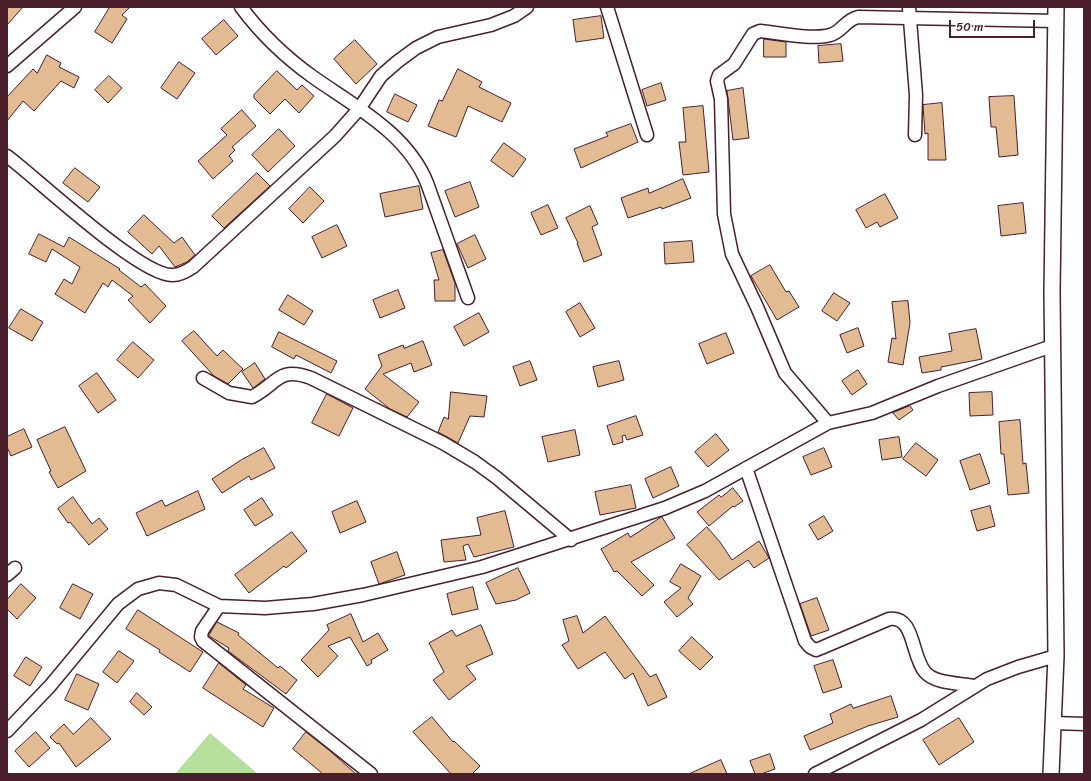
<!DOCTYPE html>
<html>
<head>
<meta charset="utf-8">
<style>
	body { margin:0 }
	#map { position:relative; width:1091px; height:781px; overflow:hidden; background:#fff; font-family:Sriracha,sans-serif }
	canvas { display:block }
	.frame { position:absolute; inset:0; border:8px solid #4a1f2b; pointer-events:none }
	.scale { position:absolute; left:949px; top:20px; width:86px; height:18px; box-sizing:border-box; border:2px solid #4a1f2b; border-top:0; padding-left:5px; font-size:12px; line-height:14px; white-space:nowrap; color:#4a1f2b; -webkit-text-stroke:3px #fff; paint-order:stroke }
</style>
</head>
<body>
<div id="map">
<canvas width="1091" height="781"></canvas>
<div class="frame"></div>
<div class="scale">50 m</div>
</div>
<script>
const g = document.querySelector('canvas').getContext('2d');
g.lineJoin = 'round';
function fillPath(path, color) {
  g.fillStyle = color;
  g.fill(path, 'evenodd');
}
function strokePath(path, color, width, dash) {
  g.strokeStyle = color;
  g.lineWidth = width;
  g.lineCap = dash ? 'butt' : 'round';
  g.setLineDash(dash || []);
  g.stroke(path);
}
const green = new Path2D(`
	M210,733L258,774H175Z`);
const building = new Path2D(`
	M7,7H23L7,25Z
	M110,7H130L122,15L127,19L112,43L95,32Z
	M601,16L604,38L576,42L573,20Z
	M224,20L238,36L216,55L202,39Z
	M764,39L786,42V57H764Z
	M355,40L377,64L356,84L334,59Z
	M841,44L843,61L819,63L818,46Z
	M47,55L61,63L59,67L79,77L74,88L61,81L34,111L23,101L7,121V97L33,69L37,73Z
	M179,62L195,73L177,99L161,88Z
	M458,69L482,82L479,87L511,103L502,122L468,106L456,137L428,126L439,100L442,101Z
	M277,71L297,90L302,85L314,96L299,113L285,99L270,114L254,98V95Z
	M109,76L122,88L108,103L95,90Z
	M661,83L666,100L647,106L642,90Z
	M743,88L749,138L733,140L727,91Z
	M395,94L417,105L408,122L387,112Z
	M1014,96L1018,155L999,157L996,127H991L989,97Z
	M942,103L946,160H928V133L925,134L923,105Z
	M703,106L709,172L683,175L679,142H686L683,108Z
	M242,110L256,126L232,147L235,150L229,156L233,161L213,179L198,161L227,135L221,129Z
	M631,124L638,142L581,168L574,149L608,136L606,133Z
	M279,129L295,146L268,172L252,155Z
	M504,143L526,159L513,177L491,161Z
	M75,168L100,187L88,202L63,183Z
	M257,173L270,186L224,228L212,216Z
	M683,179L691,198L662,209L661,207L628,218L621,198L648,188L649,193Z
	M470,182L479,207L455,217L445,191Z
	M419,186L423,209L385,217L380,194Z
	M310,187L324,201L303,223L289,209Z
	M885,194L898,218L880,227L877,222L866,228L856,210Z
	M1023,203L1026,233L1001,236L998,206Z
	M548,205L558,228L541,235L531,213Z
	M590,206L598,224L592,227L602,255L584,262L577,243H578L566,218Z
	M144,215L174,243L182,237L195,255L187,262L175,267L159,246L152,254L128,232Z
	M337,225L347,246L322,258L312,237Z
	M39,234L64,247L69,237L120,269L119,270L141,287L145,284L166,306L150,323L128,300L133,296L112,280L108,287L103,283L85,313L55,294L64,279L72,284L80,267L52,249L46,262L29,254Z
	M475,235L486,259L468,268L457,244Z
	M692,241L694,262L665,264L664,243Z
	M443,250L455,283V301H435L434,280H439L431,253Z
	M770,265L786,292L789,291L799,307L777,320L751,276Z
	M398,290L405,308L380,318L373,300Z
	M834,293L850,303L837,321L822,311Z
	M288,295L313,311L304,325L279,310Z
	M908,301L910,323L903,365L888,362L892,338L896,339L892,302Z
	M580,303L595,328L580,337L566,312Z
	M21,309L43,322L32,341L9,328Z
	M479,313L489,332L464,346L454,327Z
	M858,328L864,346L847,353L840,335Z
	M976,329L982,359L941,367V370L922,373L919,357L952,351L949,334Z
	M194,331L217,356L223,350L243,369L228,384L214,376L182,341Z
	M279,332L337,361L331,373L296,355L294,359L272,347Z
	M726,333L734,353L707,364L699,344Z
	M423,341L432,365L414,372L411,363L383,374L419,402L407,417L390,409L365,389L382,366L378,355L403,345L404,348Z
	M133,342L154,360L138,378L117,360Z
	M530,361L537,380L520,386L513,367Z
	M619,361L624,380L598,387L593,367Z
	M255,363L265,379L253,388L242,372Z
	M858,370L867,384L852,395L842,381Z
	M97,373L116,400L98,413L79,386Z
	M451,392L487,396L484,417L470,416L458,443L438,432L444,417L448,419Z
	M992,392L993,415L970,416L969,393Z
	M327,394L353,408L339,436L312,423Z
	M910,406L913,410L899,420L893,413Z
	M636,416L643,435L627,440L625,435L622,436L623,442L613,445L607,426Z
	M1020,420L1023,464L1026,463L1029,493L1008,495L1004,454H1001L999,422Z
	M65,427L86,471L58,488L49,472L51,471L37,440Z
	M24,429L32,447L11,456L7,447V437Z
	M575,430L580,455L548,462L542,437Z
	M716,434L729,450L708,467L695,452Z
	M899,437L902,457L882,460L879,440Z
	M916,443L938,460L926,476L903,459Z
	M264,448L275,468L251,480L249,476L222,493L212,479L241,460Z
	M824,448L832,467L811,475L803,457Z
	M980,454L990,483L970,490L960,461Z
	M671,467L679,486L653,498L645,479Z
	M631,485L636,508L600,515L595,492Z
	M733,488L743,501L734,507L733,506L709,526L697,512L719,495L721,497Z
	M198,491L205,509L147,536L136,513L162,500L165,506Z
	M73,497L92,524L99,518L108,529L89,545L70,522L68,523L58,509Z
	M262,498L273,515L255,526L244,510Z
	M357,501L366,522L340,533L332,512Z
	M990,506L995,526L977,531L971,511Z
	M505,511L514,547L474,557L468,544L463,546L466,560L444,562L441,540L481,535L477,518Z
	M824,516L833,531L818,540L809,525Z
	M662,517L675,538L631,562L654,585L642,596L617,571L614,572L601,549L628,533L630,537Z
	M707,527L720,542L732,560L759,541L769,558L754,568L748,560L719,580L687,545Z
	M292,532L307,551L286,568L284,566L249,593L235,575Z
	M397,552L405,575L379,584L371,562Z
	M681,564L701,576L688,598L693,604L677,617L664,602L681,588L670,582Z
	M518,568L530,593L516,600L496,604L486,583Z
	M21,584L36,598L17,619L7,609V600Z
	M73,584L93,594L80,619L60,608Z
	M473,587L478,609L452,615L447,594Z
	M817,598L829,630L811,636L800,604Z
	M138,610L203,652L190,672L159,652L160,650L126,629Z
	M351,614L363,642L378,633L388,650L371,660L372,663L367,666L350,637L328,646L338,656L318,677L301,660L329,630L327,625Z
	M577,616L583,633L605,616L650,677L656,674L667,697L648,706L633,673L625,679L605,652L578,669L562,645L569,641L563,620Z
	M217,622L239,633L238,635L278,668L280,666L297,680L286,694L228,651L229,648L209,636Z
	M481,625L493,654L466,666L476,679L449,700L433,680L444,672L429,643L452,630L456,636Z
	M692,637L713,657L700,670L679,651Z
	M119,651L134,661L117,683L103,672Z
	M26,657L42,667L30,686L14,676Z
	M833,660L842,687L823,693L814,666Z
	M219,663L246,685L243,689L274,708L263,727L203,688Z
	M77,674L99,684L88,710L65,700Z
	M137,693L152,707L144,715L130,702Z
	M891,696L898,717L868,726L810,750L804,736L833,723L830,714L851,704L853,708Z
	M432,717L453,742L454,741L480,766L472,774H451L413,732Z
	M91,718L111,739L76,767L59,743L57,744L50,737L64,724L73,734Z
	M959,718L974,742L939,765L923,740Z
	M36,732L50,748L29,767L15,751Z
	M306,732L329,750L356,774H323L293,749Z
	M770,754L775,769L761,774H755L750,761Z
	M721,760L727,774H689Z`);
const minor = new Path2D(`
	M241,7C261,34 285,57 313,77C354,106 407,133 427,183L468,298
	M607,7L647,135
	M909,7L916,95L915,135
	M7,66L75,7
	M7,156C38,179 141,277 173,275C180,275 187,271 193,267L335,136L359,109L381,76L397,62L416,48L438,37L491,25L514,16L527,7
	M203,378L229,393L252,397C278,384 277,366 311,378L443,443L475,462L497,478L571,540
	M828,423L785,373L757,307L732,254L724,214L721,99L717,81L719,75L734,64L753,34L760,31C779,33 813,40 830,35C841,33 845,20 858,17L1056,21
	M746,468L805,641L810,647L816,650L821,648L889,619C915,615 911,656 925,672C935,684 960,683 974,686
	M7,575L15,568
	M219,606L202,631L201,637L203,641L371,774
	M1054,723L1084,724
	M7,731L50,686L118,604L138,589L159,583L176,585L219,606L265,608L313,604L363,595L482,567L665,508L705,491L828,423L872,413L938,386L1052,346
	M815,774L921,720L987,679L1018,667L1056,656`);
const major = new Path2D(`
	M1051,774L1056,656L1052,292L1056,7`);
fillPath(green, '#b5df9b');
fillPath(building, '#e2bb93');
strokePath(building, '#4a1f2b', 1);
strokePath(minor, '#4a1f2b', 15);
strokePath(major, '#4a1f2b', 18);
strokePath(minor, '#fff', 12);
strokePath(major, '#fff', 15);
</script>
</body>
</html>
